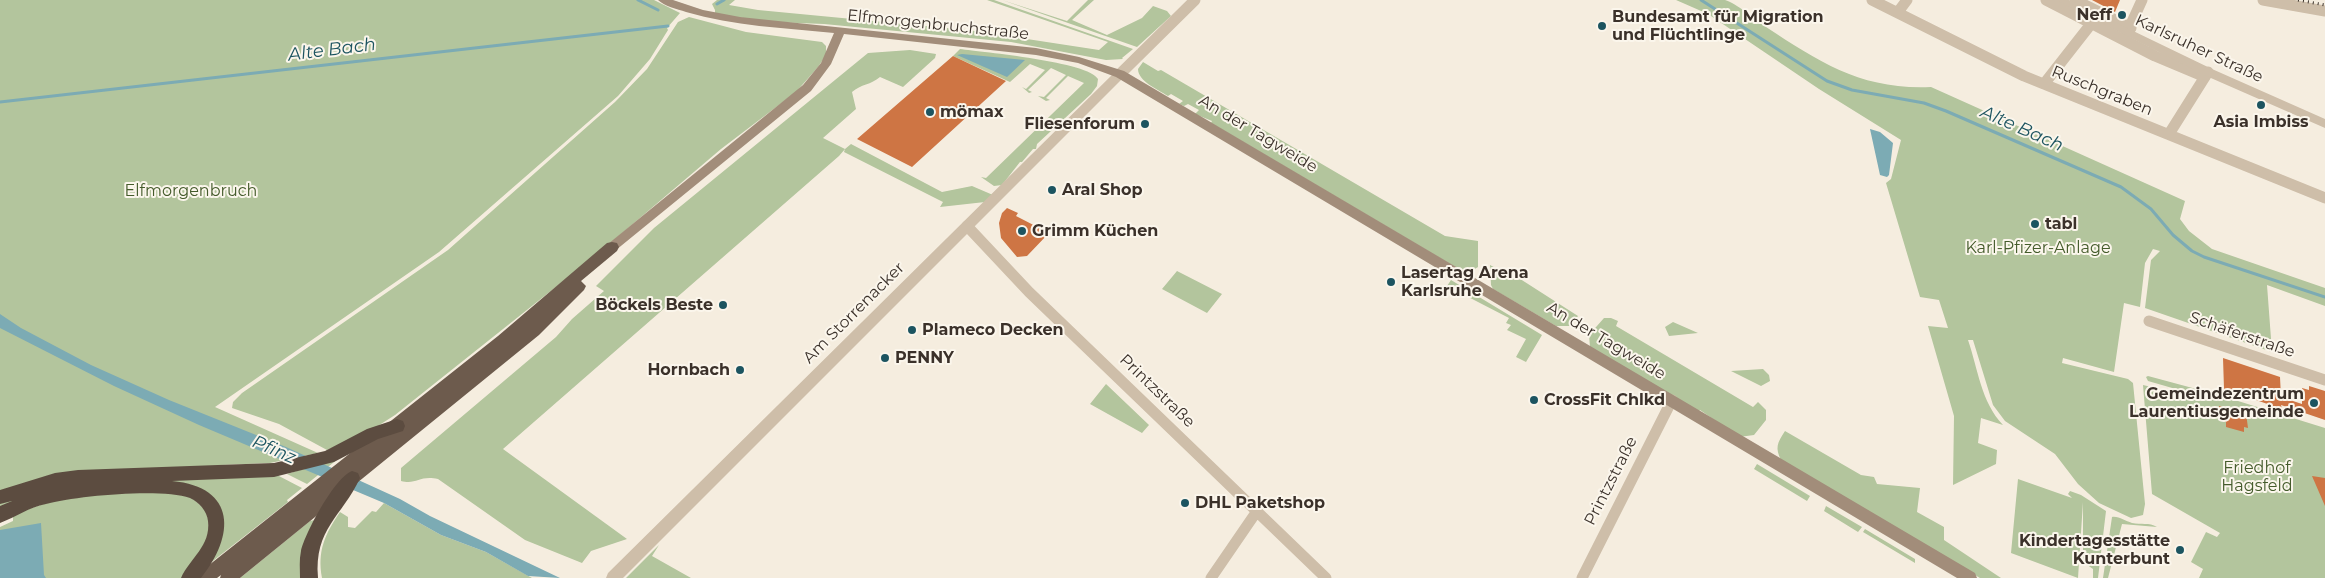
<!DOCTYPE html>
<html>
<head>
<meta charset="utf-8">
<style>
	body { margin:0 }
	canvas { display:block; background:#f5eddf }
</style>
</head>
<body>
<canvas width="2325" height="578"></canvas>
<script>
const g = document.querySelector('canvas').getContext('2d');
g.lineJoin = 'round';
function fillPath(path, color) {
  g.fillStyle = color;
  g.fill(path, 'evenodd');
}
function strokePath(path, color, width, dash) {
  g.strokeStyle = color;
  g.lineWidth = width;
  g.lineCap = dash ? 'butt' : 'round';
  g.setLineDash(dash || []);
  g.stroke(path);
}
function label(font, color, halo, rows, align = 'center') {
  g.font = font + ' Montserrat,sans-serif';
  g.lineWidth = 4;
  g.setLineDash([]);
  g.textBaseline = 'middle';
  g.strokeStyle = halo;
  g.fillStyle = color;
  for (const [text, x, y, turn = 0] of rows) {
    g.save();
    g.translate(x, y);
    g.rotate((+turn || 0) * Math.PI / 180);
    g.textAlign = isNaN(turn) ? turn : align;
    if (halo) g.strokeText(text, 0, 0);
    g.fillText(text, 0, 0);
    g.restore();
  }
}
const green = new Path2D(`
	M0,0H654L680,13L667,28L668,30L650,59L618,96L439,252L215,407L318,453L270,463L221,465L219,467L0,492Z
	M717,0H735L729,5L758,10L968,30L1099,50L1108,42L987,0H994L1133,49L1122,58L1123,59L1106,60L1011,42L824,24L772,22L715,14V10L712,4Z
	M1002,0L1067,21L1088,0H1094L1072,20L1107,35L1142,18L1153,6L1167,11L1171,16L1137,47Z
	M1676,0C1690,0 1712,0 1725,0C1736,3 1756,20 1766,27C1821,63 1862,90 1931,87L2185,201L2180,219L2189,231L2212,249L2325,288V306L2267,285L2272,352L2145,308L2151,260L2160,251L2153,249L2145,263L2140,307L2124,303L2114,372L2063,358L2062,363L2128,379L2133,383L2145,504L2143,515L2131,518L2099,503L2078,484L2055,454L2005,421L1993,405L1973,340H1968C1978,369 1981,402 2003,425L1981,418L1978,443L1997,450L1996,464L1953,485L1954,416L1928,326L1948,328L1939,300L1920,297L1886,183L1891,179L1901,140L1819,89L1708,14Z
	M689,17L746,32L822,42L826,46V55L818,67L796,92L721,149L601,251L395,415L370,431L327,450L279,424L232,408L233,402L242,393L448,250L615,102L647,69L678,22Z
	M960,49C982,52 1090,62 1098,79L1097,86L1091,94L1037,144L1036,149H1033L1022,162H1020L1002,185L994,186L981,177L986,178L1084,83L1068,76L1046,98L1050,100L1046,101L1038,96L1044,97L1066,75L1051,68L1028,90L1032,92L1029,93L1022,87L1026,89L1045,70L1030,64L1010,82L953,56Z
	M910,50L936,54L935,58L903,87L880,77C871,85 861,84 852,92L856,109L823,138L845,149L851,144L942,192L972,186L993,195L985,202L940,207L943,202L844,152L845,149L839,156L503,449L627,539L591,551L582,563L525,540L438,479C419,475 417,485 401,481V468L556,337L572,319L604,291L596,286L654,228L868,53Z
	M1143,62L1158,71L1161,70L1445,236L1478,241V267L1473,270L1462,271L1211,123L1212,121L1195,114L1199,110L1188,104L1184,106L1179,104L1183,101L1171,94L1168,96C1157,89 1138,81 1138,69Z
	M1490,265L1512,277L1514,275L1578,316L1570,326H1556L1493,289L1491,285Z
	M1177,271L1222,294L1207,313L1162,289Z
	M1451,280L1542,335L1526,362L1516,357L1526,339L1507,330L1511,325L1506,323L1509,318L1447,286Z
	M1604,318H1611L1618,321L1616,326L1753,407L1758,402L1766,410V420L1754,435L1739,437L1700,410L1698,412L1590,347L1589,335Z
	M1673,322L1698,333L1669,336L1665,327Z
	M1763,369L1769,375L1770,381L1761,386L1731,371Z
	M2148,376L2200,390V396L2148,381L2146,377Z
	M1106,384L1149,425L1142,433L1090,404Z
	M2143,385L2209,401V392L2325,428V578H2199L2203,569L2191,562L2206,532L2217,537L2220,533L2152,494Z
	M1785,431L1861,475L1874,477L1877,484L1920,488L1917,512L1944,527V540L2001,578H1980L1781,460C1775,448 1777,443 1785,431Z
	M339,458L307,484L287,474Z
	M1757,464L1810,496L1807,501L1754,469Z
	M277,475L302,488L287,500L288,502L204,568L220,506C208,488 191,486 171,482L0,510V501L48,486Z
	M2018,479L2072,498L2068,494L2070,491L2081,495L2106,511L2098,578H2093V569L2083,562V502L2078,578L2011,553Z
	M159,491L191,497L207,511L210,535L184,578H0V527L13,521V515L5,517L64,497Z
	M384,503L441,535L486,552L532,578H322C317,551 325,534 340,512L348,517V527L355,528L372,511L376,512Z
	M1826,506L1862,527L1858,532L1824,511Z
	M2112,517C2119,516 2125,521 2132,523C2141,525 2149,522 2157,527L2122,524L2108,578H2103Z
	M315,520L302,578H240L310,521Z
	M1865,529L1915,559V563L1863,532Z
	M659,545L652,556L691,578H626Z`);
const water = new Path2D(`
	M962,54L1025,60L1007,77L957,55Z
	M1870,129L1880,132L1893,143L1889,175L1887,177L1880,175Z
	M0,314L21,328L91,365L169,400L286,447L400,499L430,516L560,578L528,576L486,552L441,535L384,503L199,425L114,386L0,328Z
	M41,523L44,575L46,578H0V530Z`);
const stream = new Path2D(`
	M638,0L658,10
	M1701,0L1827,81L1852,90L1924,103L1946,111L2121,187L2151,209L2173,235L2192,251L2204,257L2325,297
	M717,4L724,0
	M0,102L668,26`);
const building = new Path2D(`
	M2092,0H2120L2115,12Z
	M953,56L1006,81L912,167L857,139Z
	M1007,208L1018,213L1016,216L1049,233L1027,256L1017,257L1001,238L999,223L1002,213Z
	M2223,358L2280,377L2281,397L2302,404V388L2309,390V386L2325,391V420L2281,405L2282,409L2224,389Z
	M2219,406L2246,413L2248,428L2244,427V432L2226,427V422L2220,420Z
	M2312,476L2325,478V506Z`);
const minor = new Path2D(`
	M1872,0L2024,76L2325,198
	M2046,0L2155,56L2205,77
	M2075,0L2131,28
	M2263,0L2325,11
	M1898,12L1907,0
	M2127,33L2142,0
	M1120,74L1195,0
	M2044,84L2091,24
	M2169,134L2208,72
	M967,226L1029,292L1326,578
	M2149,321L2325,380
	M1211,578L1257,511
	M1582,578L1672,400`);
const tertiary = new Path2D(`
	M2056,0H2069L2212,69L2325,119V128L2204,75Z
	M1120,70L1124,71L1125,74L1124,77L623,578H606L608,573L1116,71Z`);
const secondary = new Path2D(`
	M658,0H673L703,10L740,17L1036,48L1079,57L1124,71L1975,573L1977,578H1957L1116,77L1078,63L1036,55L844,34L831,64L811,91L616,250H608L606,247L608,244L803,85L821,63L834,33C784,28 734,26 686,12C677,9 664,6 658,0Z`);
const trunk = new Path2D(`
	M612,242L617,243L619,247L617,251L581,281L586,286L584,290L539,335L240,578H220L221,575L217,578H197L199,573L498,336L607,243Z`);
const motorway = new Path2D(`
	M397,419L403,421L405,426L403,431L378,439L334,462L274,477L172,481C237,487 235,536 201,578H181C190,558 211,546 208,521C207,511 199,502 190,498C160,488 77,496 46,504C29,507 16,517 0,523V506L12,501L0,504V490L55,473L78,470L274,463L325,451L367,429Z
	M352,471L358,473L360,478C342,517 314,528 318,578H300C300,569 299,560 301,551C305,533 335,477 352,471Z`);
const rail = new Path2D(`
	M2298,0L2325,5`);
const markers = [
	[2122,15,5,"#1c5460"],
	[1602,26,5,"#1c5460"],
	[2261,105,5,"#1c5460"],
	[930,112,5,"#1c5460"],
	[1145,124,5,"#1c5460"],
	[1052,190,5,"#1c5460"],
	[2035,224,5,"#1c5460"],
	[1022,231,5,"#1c5460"],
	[1391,282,5,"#1c5460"],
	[723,305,5,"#1c5460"],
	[912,330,5,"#1c5460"],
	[885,358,5,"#1c5460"],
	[740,370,5,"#1c5460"],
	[1534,400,5,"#1c5460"],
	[2314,403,5,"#1c5460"],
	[1185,503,5,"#1c5460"],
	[2180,550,5,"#1c5460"]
];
const poiNames = [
	["Neff",2112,15,"right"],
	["Bundesamt für Migration",1612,17],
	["und Flüchtlinge",1612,35],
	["mömax",940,112],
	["Asia Imbiss",2261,122,"center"],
	["Fliesenforum",1135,124,"right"],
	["Aral Shop",1062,190],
	["tabl",2045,224],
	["Grimm Küchen",1032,231],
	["Lasertag Arena",1401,273],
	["Karlsruhe",1401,291],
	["Böckels Beste",713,305,"right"],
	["Plameco Decken",922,330],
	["PENNY",895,358],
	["Hornbach",730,370,"right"],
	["Gemeindezentrum",2304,394,"right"],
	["Laurentiusgemeinde",2304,412,"right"],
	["CrossFit Chlkd",1544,400],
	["DHL Paketshop",1195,503],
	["Kindertagesstätte",2170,541,"right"],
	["Kunterbunt",2170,559,"right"]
];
const streetNames = [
	["Elfmorgenbruchstraße",938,25,6],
	["Karlsruher Straße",2199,49,25],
	["Ruschgraben",2102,91,22],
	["An der Tagweide",1258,134,31],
	["Am Storrenacker",854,313,-45],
	["Schäferstraße",2242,335,19],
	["An der Tagweide",1606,341,31],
	["Printzstraße",1157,391,44],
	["Printzstraße",1611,481,-63]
];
const parkNames = [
	["Elfmorgenbruch",191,191],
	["Karl-Pfizer-Anlage",2038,248],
	["Friedhof",2257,468],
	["Hagsfeld",2257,486]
];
const waterNames = [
	["Alte Bach",332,50,-7],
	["Alte Bach",2022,129,24],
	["Pfinz",274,450,23]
];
fillPath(green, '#b3c59d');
fillPath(water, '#7cabb4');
strokePath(stream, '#7cabb4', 3);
fillPath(building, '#ce7544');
strokePath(minor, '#cebea9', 11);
fillPath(tertiary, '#cebea9');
fillPath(secondary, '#a28d7a');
fillPath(trunk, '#6d5b4d');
fillPath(motorway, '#5c4c40');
strokePath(rail, '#3b312a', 3, [1, 4]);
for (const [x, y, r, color] of markers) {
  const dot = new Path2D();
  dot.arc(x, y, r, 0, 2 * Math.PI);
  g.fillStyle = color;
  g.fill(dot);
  strokePath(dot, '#fbf6ec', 2);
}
label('bold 16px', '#3b312a', '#fbf6ec', poiNames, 'left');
label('16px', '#3b312a', '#fbf6ec', streetNames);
label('16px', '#445b2b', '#fbf6ec', parkNames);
label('italic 18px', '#1c5460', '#fbf6ec', waterNames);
</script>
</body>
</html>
